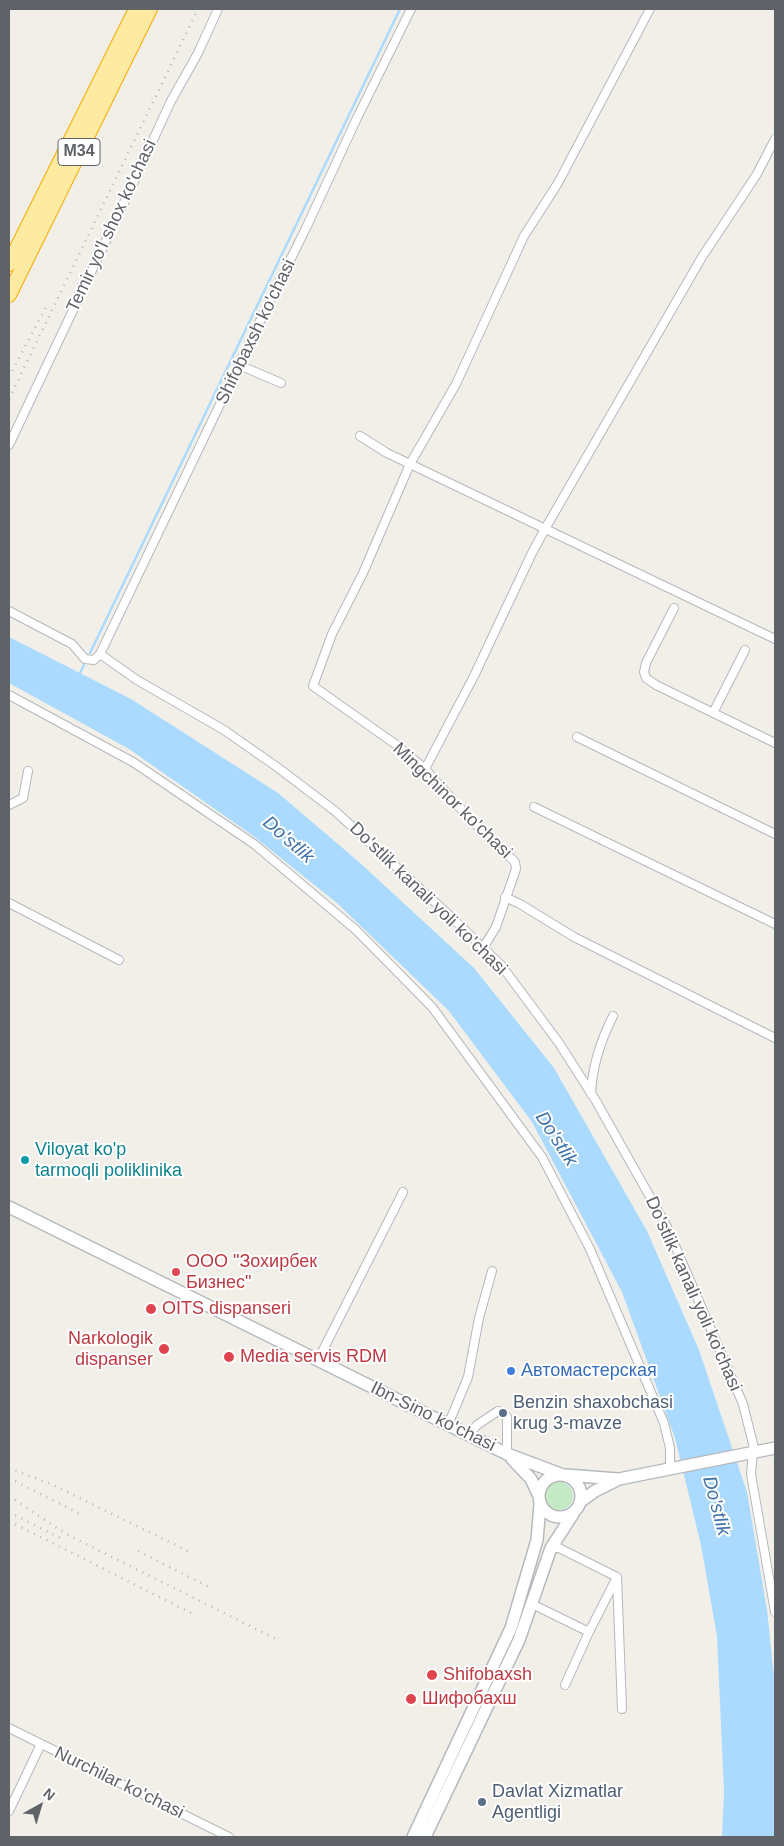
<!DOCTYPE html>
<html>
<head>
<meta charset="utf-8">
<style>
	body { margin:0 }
	#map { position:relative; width:784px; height:1846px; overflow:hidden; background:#f1efe8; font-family:Arial,sans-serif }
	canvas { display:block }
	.frame { position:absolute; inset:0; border:10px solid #5f6368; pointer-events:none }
	.north { position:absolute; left:15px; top:1781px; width:50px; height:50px; -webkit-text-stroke:4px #fff; paint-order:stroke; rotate:39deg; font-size:14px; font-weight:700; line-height:20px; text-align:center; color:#5f6368 }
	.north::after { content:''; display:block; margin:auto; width:18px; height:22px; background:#5f6368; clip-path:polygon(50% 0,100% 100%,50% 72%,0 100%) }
</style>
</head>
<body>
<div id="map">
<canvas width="784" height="1846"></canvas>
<div class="frame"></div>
<div class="north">N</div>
</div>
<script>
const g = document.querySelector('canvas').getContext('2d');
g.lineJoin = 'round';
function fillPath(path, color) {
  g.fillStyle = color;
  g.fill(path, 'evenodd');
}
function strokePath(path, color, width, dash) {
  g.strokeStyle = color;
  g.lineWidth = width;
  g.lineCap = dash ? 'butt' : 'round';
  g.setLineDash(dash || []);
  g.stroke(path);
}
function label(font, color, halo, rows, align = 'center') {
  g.font = font + ' Arial,sans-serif';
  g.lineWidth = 4;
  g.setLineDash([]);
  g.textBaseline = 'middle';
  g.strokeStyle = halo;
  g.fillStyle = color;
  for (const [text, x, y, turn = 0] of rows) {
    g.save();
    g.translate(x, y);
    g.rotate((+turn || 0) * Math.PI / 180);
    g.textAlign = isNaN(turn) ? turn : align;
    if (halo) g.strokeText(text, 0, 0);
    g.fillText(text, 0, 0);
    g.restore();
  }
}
const green = new Path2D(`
	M545 1496a14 14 0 1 1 28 0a14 14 0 1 1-28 0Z`);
const water = new Path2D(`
	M9,637L131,699L278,793L359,862L474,968L554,1068L647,1231L699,1350L747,1492L767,1610L774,1676L775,1837H722L724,1792L717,1636L701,1545L675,1438L622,1292L532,1122L449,1011L337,903L252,835L129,749L9,683Z`);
const stream = new Path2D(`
	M90,653L400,9
	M79,675L84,665`);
const minor = new Path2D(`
	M239,365L281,383
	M360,436L387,453L410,464L456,384L524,236L558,183L650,9
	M9,445L123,205L171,101L198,53L218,9
	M674,608L646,663L644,672L646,678L656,685L775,743
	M9,611L72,644L85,659L94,660L100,654L260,321L306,228L357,118L411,9
	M100,654L137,680L224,730L277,767L335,811L450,916L501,965L559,1043L596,1101L667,1227L743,1404L755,1452
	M9,695L133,762L254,844L356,930L432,1007L542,1157L590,1249L664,1423L670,1448V1468
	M713,713L745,650
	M577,737L775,834
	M425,769L474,676L532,553L545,529L702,257L757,174L775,139
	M9,805L23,798L28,771
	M534,807L775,924
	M505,897L520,904L574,937L775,1038
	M9,903L119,960
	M483,948L496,927L516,869L515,862L471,820L425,769L398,746L313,686L332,634L363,573L410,464L775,639
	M591,1094C592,1067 601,1040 613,1016
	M318,1360L403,1192
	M448,1425L468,1377L479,1318L492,1271
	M469,1435L477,1425L498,1411
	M753,1452L751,1474L775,1612
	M507,1454V1417
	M551,1548H559L617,1577
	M617,1577L622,1709
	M532,1604L589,1632L616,1579
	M565,1685L589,1632
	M9,1728L229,1837
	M9,1811L41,1744`);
const secondary = new Path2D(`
	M9,1207L507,1454L563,1475
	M512,1459L531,1479L538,1494
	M539 1496a21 21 0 1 1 42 0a21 21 0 1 1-42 0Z
	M566,1475L618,1479
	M581,1501L595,1491L619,1479L775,1448
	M413,1837L511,1628L537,1540L540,1505
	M425,1837L519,1640L551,1548L573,1514`);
const trunk = new Path2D(`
	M9,264L136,9
	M9,295L150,9`);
const rail = new Path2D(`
	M9,377L47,305
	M9,399L198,9
	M9,1468L51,1484L192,1553
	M9,1478L82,1515
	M9,1496L66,1534L280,1641
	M9,1512L62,1539
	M9,1521L193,1614
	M138,1551L211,1588`);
const markers = [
	[25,1160,5,"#0f9aa8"],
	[176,1272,5,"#e0444e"],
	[151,1309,6,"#e0444e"],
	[164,1349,6,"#e0444e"],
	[229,1357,6,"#e0444e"],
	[511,1371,5,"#3f7fe0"],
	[503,1413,5,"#5c6f8a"],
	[432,1675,6,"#e0444e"],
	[411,1699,6,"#e0444e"],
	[482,1802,5,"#5c6f8a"]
];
const shields = [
	[79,152,42]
];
const shieldNames = [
	["M34",79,152]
];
const streetNames = [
	["Temir yo'l shox ko'chasi",112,226,-65],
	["Shifobaxsh ko'chasi",256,332,-64],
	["Mingchinor ko'chasi",452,801,44],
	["Do'stlik kanali yoli ko'chasi",428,899,44],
	["Do'stlik kanali yoli ko'chasi",693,1294,66],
	["Ibn-Sino ko'chasi",433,1417,26],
	["Nurchilar ko'chasi",119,1783,26]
];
const cultureNames = [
	["Viloyat ko'p",35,1150],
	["tarmoqli poliklinika",35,1171]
];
const healthNames = [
	["ООО \"Зохирбек",186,1262],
	["Бизнес\"",186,1283],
	["OITS dispanseri",162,1309],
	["Narkologik",153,1339,"right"],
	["dispanser",153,1360,"right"],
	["Media servis RDM",240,1357],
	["Shifobaxsh",443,1675],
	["Шифобахш",422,1699]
];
const shopNames = [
	["Автомастерская",521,1371]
];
const serviceNames = [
	["Benzin shaxobchasi",513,1403],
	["krug 3-mavze",513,1424],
	["Davlat Xizmatlar",492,1792],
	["Agentligi",492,1813]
];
const waterNames = [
	["Do'stlik",288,840,41],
	["Do'stlik",556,1139,57],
	["Do'stlik",716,1506,75]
];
fillPath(green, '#c5e8c5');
fillPath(water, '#aadaff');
strokePath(stream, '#aadaff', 2.5);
strokePath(minor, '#b5b8bc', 10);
strokePath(secondary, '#b6babf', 14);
strokePath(trunk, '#f9ab00', 16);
strokePath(minor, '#fff', 8);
strokePath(secondary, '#fff', 11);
strokePath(trunk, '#feeaa1', 14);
strokePath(rail, '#b6b7b8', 2.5, [1, 6]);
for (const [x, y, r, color] of markers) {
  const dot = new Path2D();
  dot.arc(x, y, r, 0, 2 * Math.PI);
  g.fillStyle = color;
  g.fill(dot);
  strokePath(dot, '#fff', 2);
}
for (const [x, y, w] of shields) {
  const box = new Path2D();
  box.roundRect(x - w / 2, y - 13.5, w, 27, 4);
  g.fillStyle = '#fff';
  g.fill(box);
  strokePath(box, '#5f6368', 1);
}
label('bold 16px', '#5f6368', null, shieldNames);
label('18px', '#5f6368', '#fff', streetNames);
label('18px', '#0d838f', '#fff', cultureNames, 'left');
label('18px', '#be3a42', '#fff', healthNames, 'left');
label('18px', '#366cbe', '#fff', shopNames, 'left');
label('18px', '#4e5e75', '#fff', serviceNames, 'left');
label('italic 19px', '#4174aa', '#fff', waterNames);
</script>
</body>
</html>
